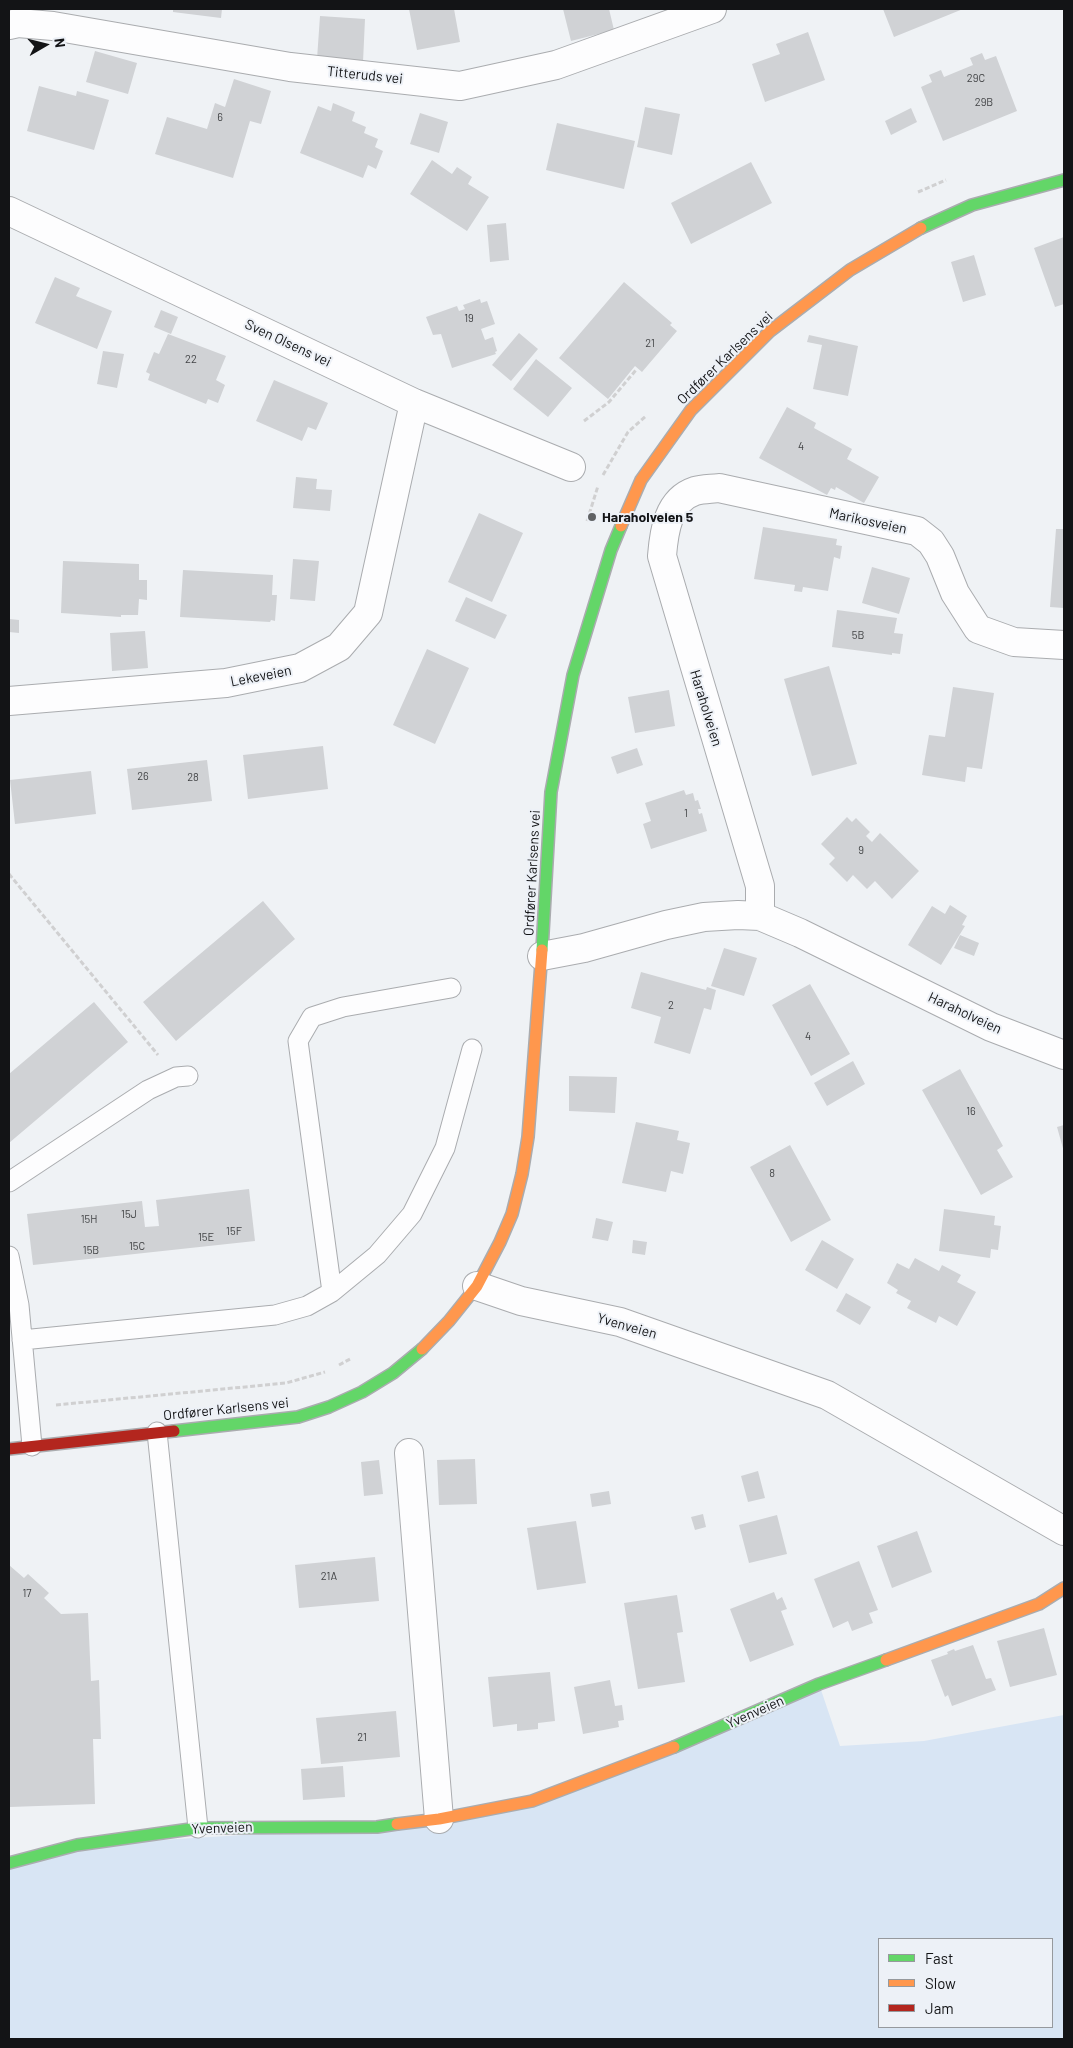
<!DOCTYPE html>
<html>
<head>
<meta charset="utf-8">
<style>
	body { margin:0 }
	#map { position:relative; width:1073px; height:2048px; overflow:hidden; background:#eff2f5; font-family:Barlow,sans-serif }
	canvas { display:block }
	.frame { position:absolute; inset:0; border:10px solid #131416; pointer-events:none }
	.legend { position:absolute; left:878px; top:1938px; width:175px; height:90px; box-sizing:border-box; background:#edf1f7; border:1px solid #96999d; margin:0; padding:6px 9px; list-style:none; font-size:15px; color:#131416 }
	.legend li { display:flex; align-items:center; gap:10px; height:25px }
	.legend b { width:25px; border:1px solid #96999d }
	.north { position:absolute; left:20px; top:20px; width:50px; height:50px; -webkit-text-stroke:4px #edf1f7; paint-order:stroke; rotate:82deg; font-size:14px; font-weight:700; line-height:20px; text-align:center; color:#131416 }
	.north::after { content:''; display:block; margin:auto; width:18px; height:22px; background:#131416; clip-path:polygon(50% 0,100% 100%,50% 72%,0 100%) }
</style>
</head>
<body>
<div id="map">
<canvas width="1073" height="2048"></canvas>
<div class="frame"></div>
<ul class="legend">
<li><b style="height:6px;background:#63d668"></b>Fast</li>
<li><b style="height:6px;background:#ff974d"></b>Slow</li>
<li><b style="height:6px;background:#b3261e"></b>Jam</li>
</ul>
<div class="north">N</div>
</div>
<script>
const g = document.querySelector('canvas').getContext('2d');
g.lineJoin = 'round';
function fillPath(path, color) {
  g.fillStyle = color;
  g.fill(path, 'evenodd');
}
function strokePath(path, color, width, dash) {
  g.strokeStyle = color;
  g.lineWidth = width;
  g.lineCap = dash ? 'butt' : 'round';
  g.setLineDash(dash || []);
  g.stroke(path);
}
function label(font, color, halo, rows, align = 'center') {
  g.font = font + ' Barlow,sans-serif';
  g.lineWidth = 4;
  g.setLineDash([]);
  g.textBaseline = 'middle';
  g.strokeStyle = halo;
  g.fillStyle = color;
  for (const [text, x, y, turn = 0] of rows) {
    g.save();
    g.translate(x, y);
    g.rotate((+turn || 0) * Math.PI / 180);
    g.textAlign = isNaN(turn) ? turn : align;
    if (halo) g.strokeText(text, 0, 0);
    g.fillText(text, 0, 0);
    g.restore();
  }
}
const green = new Path2D(`
	M819,1684L840,1746L924,1741L1064,1715V2039H9V1863L77,1845L377,1827L532,1801ZM879,1939H1052V2027H879Z`);
const building = new Path2D(`
	M173,9H222L221,18L173,12Z
	M409,9H454L460,42L417,50Z
	M563,9H609L614,30L571,41Z
	M883,9H963L894,37Z
	M320,16L365,19L363,62L317,59Z
	M808,32L825,80L765,102L752,64L780,54L776,44Z
	M95,51L137,63L128,94L86,82Z
	M982,53L985,60L996,56L1017,111L943,141L921,87L932,82L929,75L941,70L944,77L973,65L970,58Z
	M234,79L271,91L261,124L250,121L233,178L155,154L167,117L207,129L215,103L225,107Z
	M39,86L76,96L77,91L109,100L94,150L27,131Z
	M333,103L355,112L352,121L366,127L364,133L378,139L375,147L383,151L376,169L368,165L363,178L300,153L318,106L331,111Z
	M645,107L680,114L672,155L637,147Z
	M911,108L917,122L891,135L885,121Z
	M420,113L448,122L439,153L410,144Z
	M557,123L635,141L624,189L546,170Z
	M432,160L452,174L457,167L472,177L468,184L489,197L467,231L410,194Z
	M751,162L772,203L691,244L671,203Z
	M506,223L509,260L490,262L487,225Z
	M1064,237V304L1055,307L1034,248Z
	M974,255L986,295L963,302L951,262Z
	M55,277L80,288L76,296L112,311L97,349L35,323Z
	M624,282L672,323L670,325L677,331L642,372L635,366L608,399L559,358Z
	M480,299L481,303L487,301L495,324L481,329L485,340L493,337L497,351L495,352L496,354L452,368L441,334L433,335L426,317L457,306L459,311L465,309L463,305Z
	M161,310L178,317L171,334L154,327Z
	M519,333L538,349L511,381L492,365Z
	M168,334L226,356L216,380L225,385L218,403L208,399L206,404L148,380L150,374L146,372L154,352L159,354Z
	M809,335L858,346L848,396L813,389L822,345L807,342Z
	M103,351L124,354L117,388L97,384Z
	M536,359L572,388L548,417L513,389Z
	M274,380L328,403L316,430L308,427L302,441L256,421Z
	M787,407L816,423L814,428L852,449L847,459L879,477L864,503L836,487L835,490L831,488L827,495L759,458Z
	M296,477L317,479L316,489L332,490L330,511L293,508Z
	M479,513L523,533L492,602L448,582Z
	M763,527L837,539L836,545L842,546L840,559L834,557L828,591L803,587L802,592L794,591L795,585L754,579Z
	M1056,529H1064V608L1050,607Z
	M293,559L319,561L315,601L290,599Z
	M63,561L139,564V580H147V600L139,599L138,615H121V617L61,613Z
	M872,567L910,578L899,614L862,603Z
	M183,570L273,575L272,595H277L275,621L271,620L270,622L180,617Z
	M466,597L507,615L495,639L455,621Z
	M837,610L897,618L894,633L903,634L900,654L892,653V655L832,647Z
	M9,619L19,620V633L9,632Z
	M145,631L148,668L112,671L110,633Z
	M427,649L469,668L435,744L393,725Z
	M829,666L857,764L812,776L784,679Z
	M953,687L994,693L982,769L967,767L965,782L922,775L929,735L945,737Z
	M669,690L675,726L635,733L628,697Z
	M323,746L328,789L248,799L243,755Z
	M637,748L643,765L617,774L611,757Z
	M207,760L212,801L132,810L127,769Z
	M91,771L96,814L15,824L10,780Z
	M684,790L686,795L693,793L695,801L698,800L701,809H698L699,814L702,813L707,831L651,849L643,824L651,821L645,803Z
	M847,817L852,822L856,818L870,832L866,836L872,842L880,833L919,871L892,899L875,881L867,889L853,875L847,882L829,864L835,858L821,844Z
	M263,901L295,939L176,1041L143,1002Z
	M950,905L967,916L962,925L965,926L941,965L908,945L932,906L945,914Z
	M960,935L979,943L974,956L954,948Z
	M724,948L757,958L744,996L711,986Z
	M641,972L706,990L707,987L716,990L711,1010L704,1008L690,1054L654,1043L661,1017L631,1008Z
	M810,984L850,1054L811,1076L772,1005Z
	M94,1002L128,1042L9,1143V1074Z
	M853,1061L865,1084L827,1106L814,1083Z
	M960,1069L1003,1146L997,1150L1013,1177L981,1195L922,1090Z
	M569,1076L617,1077L615,1113L569,1111Z
	M636,1122L679,1131L677,1140L690,1143L683,1174L671,1171L666,1192L622,1183Z
	M1064,1125V1152L1057,1127Z
	M790,1145L831,1220L791,1242L750,1167Z
	M249,1189L255,1241L33,1265L27,1214L142,1201L145,1227L159,1226L156,1200Z
	M944,1209L995,1216L994,1225L1001,1226L998,1250L991,1249L990,1258L939,1251Z
	M596,1218L613,1222L608,1241L592,1238Z
	M633,1240L647,1242L645,1255L632,1253Z
	M822,1240L854,1259L837,1289L805,1270Z
	M915,1258L939,1271L942,1265L961,1275L957,1282L976,1292L957,1326L939,1316L936,1323L907,1308L911,1301L896,1293L898,1290L887,1283L897,1263L909,1269Z
	M846,1293L871,1307L860,1325L836,1311Z
	M475,1459L477,1504L439,1505L437,1460Z
	M379,1460L383,1494L364,1496L361,1462Z
	M758,1471L765,1498L748,1502L741,1476Z
	M609,1491L611,1504L592,1507L590,1494Z
	M703,1514L706,1527L695,1530L691,1517Z
	M777,1515L787,1554L749,1563L739,1525Z
	M576,1521L586,1583L537,1590L527,1528Z
	M917,1531L932,1572L892,1588L877,1546Z
	M375,1557L379,1601L299,1608L295,1565Z
	M859,1561L878,1610L869,1613L873,1623L852,1631L848,1621L833,1628L814,1579Z
	M9,1565L24,1578L28,1574L49,1593L44,1598L61,1614L88,1613L91,1681L99,1680L101,1739H93L95,1804L10,1807Z
	M774,1592L777,1600L782,1597L787,1609L781,1611L794,1645L750,1662L730,1609Z
	M677,1595L683,1632L677,1633L685,1682L638,1689L624,1603Z
	M1044,1628L1057,1675L1010,1687L997,1641Z
	M973,1645L986,1679L991,1678L996,1690L952,1706L948,1695L945,1697L931,1660L948,1654L947,1652L954,1649L955,1651Z
	M550,1672L555,1721L538,1723V1729L517,1731V1724L493,1727L488,1677Z
	M610,1680L615,1706L622,1705L624,1720L618,1721L619,1727L583,1734L574,1687Z
	M396,1711L400,1757L321,1764L316,1718Z
	M343,1766L345,1797L303,1800L301,1769Z`);
const path = new Path2D(`
	M918,192L946,180
	M584,421L609,402L636,370
	M603,475L628,432L646,416
	M587,521L598,486
	M9,874L158,1055
	M339,1365L352,1358
	M56,1405L286,1383L325,1372`);
const lane = new Path2D(`
	M9,1182L148,1090L176,1077L188,1076
	M9,1256L19,1305L32,1446
	M332,1292L298,1041L312,1017L343,1007L451,988
	M22,1340L275,1315L307,1306L332,1292L377,1255L412,1214L445,1148L472,1049
	M157,1432L198,1828`);
const street = new Path2D(`
	M9,25L18,23L53,26L290,67L460,86L556,65L712,9
	M9,211L414,403L571,467
	M9,701L226,683L300,668L339,647L368,613L414,403
	M760,916V886L662,556C664,531 668,500 695,491C702,489 712,489 719,488L917,531L931,542L940,556L955,593L978,629L1014,642L1064,645
	M542,956L584,948L666,925L704,917L738,915L760,916L800,933L991,1027L1064,1055
	M477,1286L521,1301L620,1322L827,1395L1064,1531
	M409,1453L439,1819`);
const fast = new Path2D(`
	M921,228L972,205L1064,180
	M542,950L551,792L573,675L611,550L621,526
	M174,1431L298,1417L329,1407L362,1392L393,1373L422,1349
	M674,1747L819,1684L886,1660
	M9,1863L77,1845L198,1828L377,1827L397,1824`);
const slow = new Path2D(`
	M621,526L641,480L691,410L769,332L850,270L921,228
	M422,1349L449,1321L477,1286L500,1242L512,1214L522,1174L528,1137L542,950
	M886,1660L1039,1604L1064,1588
	M397,1824L439,1819L532,1801L674,1747`);
const jam = new Path2D(`
	M9,1449L174,1431`);
const markers = [
	[592,517,5,"#606264"]
];
const numberNames = [
	["29C",976,78],
	["29B",984,102],
	["6",220,117],
	["19",469,318],
	["21",650,343],
	["22",191,359],
	["4",801,446],
	["5B",858,635],
	["26",143,776],
	["28",193,777],
	["1",686,813],
	["9",861,850],
	["2",671,1005],
	["4",808,1036],
	["16",971,1111],
	["8",772,1173],
	["15J",129,1214],
	["15H",89,1219],
	["15F",234,1231],
	["15E",206,1237],
	["15C",137,1246],
	["15B",91,1250],
	["21A",329,1576],
	["17",27,1593],
	["21",362,1737]
];
const streetNames = [
	["Titteruds vei",365,75,6],
	["Sven Olsens vei",288,343,25],
	["Ordfører Karlsens vei",725,358,-44],
	["Marikosveien",868,521,12],
	["Lekeveien",261,676,-11],
	["Haraholveien",706,708,73],
	["Ordfører Karlsens vei",532,873,-87],
	["Haraholveien",965,1013,25],
	["Yvenveien",627,1326,16],
	["Ordfører Karlsens vei",226,1409,-6],
	["Yvenveien",755,1712,-24],
	["Yvenveien",222,1828,-2]
];
const poiNames = [
	["Haraholveien 5",602,517]
];
fillPath(green, '#d8e5f4');
fillPath(building, '#d0d2d5');
strokePath(lane, '#aaacaf', 21);
strokePath(street, '#aaacaf', 30);
strokePath(fast, '#aaacaf', 14);
strokePath(slow, '#aaacaf', 14);
strokePath(jam, '#aaacaf', 14);
strokePath(path, '#d0d0d1', 3, [5, 2.5]);
strokePath(lane, '#fdfdfe', 19);
strokePath(street, '#fdfdfe', 28);
strokePath(fast, '#63d668', 11);
strokePath(slow, '#ff974d', 11);
strokePath(jam, '#b3261e', 11);
for (const [x, y, r, color] of markers) {
  const dot = new Path2D();
  dot.arc(x, y, r, 0, 2 * Math.PI);
  g.fillStyle = color;
  g.fill(dot);
  strokePath(dot, '#edf1f7', 2);
}
label('11px', '#424446', null, numberNames);
label('14px', '#131416', '#edf1f7', streetNames);
label('bold 14px', '#131416', '#edf1f7', poiNames, 'left');
</script>
</body>
</html>
